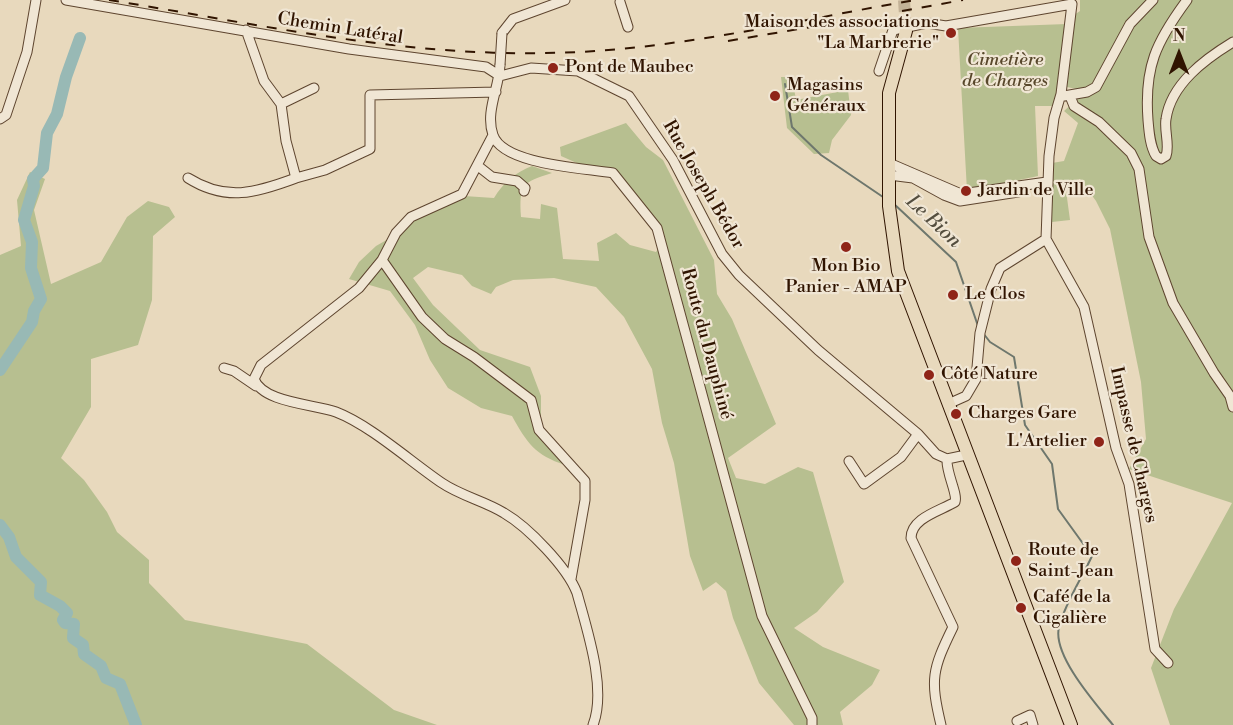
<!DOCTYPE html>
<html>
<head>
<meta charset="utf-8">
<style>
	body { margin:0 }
	#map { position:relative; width:1233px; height:725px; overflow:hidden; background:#e8d9bd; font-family:"Libre Bodoni",serif }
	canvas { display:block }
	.north { position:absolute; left:1149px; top:24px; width:60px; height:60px; -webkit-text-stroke:4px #f0e6d4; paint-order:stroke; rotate:0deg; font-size:16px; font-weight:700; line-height:24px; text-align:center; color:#301400 }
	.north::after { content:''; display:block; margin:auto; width:21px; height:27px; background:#301400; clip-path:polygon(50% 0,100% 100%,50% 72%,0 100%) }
</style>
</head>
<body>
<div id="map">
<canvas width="1233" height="725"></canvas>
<div class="north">N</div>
</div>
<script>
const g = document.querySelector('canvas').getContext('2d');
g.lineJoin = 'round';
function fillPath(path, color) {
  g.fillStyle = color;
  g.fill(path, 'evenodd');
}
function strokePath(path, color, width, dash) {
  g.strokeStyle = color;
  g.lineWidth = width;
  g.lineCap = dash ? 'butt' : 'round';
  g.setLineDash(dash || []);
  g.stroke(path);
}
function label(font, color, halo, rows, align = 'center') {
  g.font = font + ' "Libre Bodoni",serif';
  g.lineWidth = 4.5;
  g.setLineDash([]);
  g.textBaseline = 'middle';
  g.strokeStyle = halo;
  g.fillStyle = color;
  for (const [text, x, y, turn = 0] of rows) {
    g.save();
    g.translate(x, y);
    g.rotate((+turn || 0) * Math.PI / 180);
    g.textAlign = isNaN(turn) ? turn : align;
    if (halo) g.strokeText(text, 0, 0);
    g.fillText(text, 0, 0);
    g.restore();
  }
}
const green = new Path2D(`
	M1080,0H1233V725H1170L1151,668L1174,609L1232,503L1129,469L1146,439L1141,382L1110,229L1096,201L1080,179L1065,183L1070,220L1052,222V163L1064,161L1078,123L1064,111L1086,91L1067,87L1074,15L1080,11Z
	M1067,24L1056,106H1035L1038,176L967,191L958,28Z
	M781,77H792L796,100L848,90L851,115L832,140L829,153L814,154L787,128Z
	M626,123L646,147L663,160L714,260L717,294L732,319L776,424L728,458L736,478L765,484L798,467L813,472L844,582L817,612L794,628L823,647L880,670L872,685L840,712L843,725H794L759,683L733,618L726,591L716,582L703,591L690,556L674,463L662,423L652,369L624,317L596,287L554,278L513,280L496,287L491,294L472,286L462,275L428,267L413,278L433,305L480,350L530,367L541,396V426L565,465C535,455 527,443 512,416L481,408L448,388L430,360L415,325L390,291L349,279L359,262L376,246L404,230L418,217L464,196L494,198C503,183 516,172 532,166L552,173C522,182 519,185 521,217L540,219L541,204L557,208L563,259L599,261L597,243L616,233L630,245L656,252L665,238L632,189L610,168L579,164L561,156L560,147Z
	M30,172L45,179L34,210L51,284L101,262L127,217L148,201L169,207L175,217L153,236L152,300L138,345L91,359V407L61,458L84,480L107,512L117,532L149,560V583L185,620L307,644L394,710L437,725H0V255L21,246L17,200Z`);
const stream = new Path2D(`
	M785,84L792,127L821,155L883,197
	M893,203L956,262L978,326
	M983,333L990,342L1014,357L1025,425L1052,464L1058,509L1092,556C1082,578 1065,603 1059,627C1052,655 1096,704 1113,725`);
const river = new Path2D(`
	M0,370L32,322L34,311L41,299L31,268L32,242L24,220L34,186L33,179L43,168L47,133L57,114L66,77L80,38
	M0,525L9,537L16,557L41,582L40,595L60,606L67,613L63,620L65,623L74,624L73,638L83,645L84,654L101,666L106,678L120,684L136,725`);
const majorTunnel = new Path2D(`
	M904,0L906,31`);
const minor = new Path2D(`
	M66,0L349,49L486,67L500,76
	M1187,0C1156,42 1144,67 1148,120C1149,132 1150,146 1156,156L1161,159L1166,156C1170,145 1164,131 1166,119C1171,84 1205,59 1233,42
	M620,2L628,27
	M246,30L264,81L281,104L286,141L296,178L325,170L370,149V95L496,92
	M502,33L513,19L565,0
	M500,65C499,88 485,112 493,135C503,165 585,168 613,173L657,228L762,616L812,718V725
	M879,71L893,30L927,23L946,26L1072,4L1061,94L1054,118L1049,156L1046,239
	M500,76L531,68L578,71L629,96L673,160L722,254L739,275L818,350L918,434L936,454L947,459L966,455
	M1064,96L1087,92L1096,87L1130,24L1153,0
	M1070,96L1074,106L1099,122L1131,153L1139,169L1149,237L1173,303L1214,373L1230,396L1233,407
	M281,104L314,88
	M0,119L6,115L27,52L36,0
	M493,135L462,194L411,217L396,233L382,260L359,288L261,365L254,379C263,403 314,404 336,412C370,425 411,462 442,483C461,496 485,501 504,513C528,527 567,567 577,593C587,630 607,689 593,725
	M889,163L961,194L1047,182
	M478,166L492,177L517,181L525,188L524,191
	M889,175L913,178L944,195L960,201L1018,192L1026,186
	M188,178C226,202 256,193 296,178
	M1046,239L1084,307L1116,448L1129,484L1155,649L1168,663
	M382,260L422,317L445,339L474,357L531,400L539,430L585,481V500L571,579
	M224,368L234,371L256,386
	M948,404L966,396L976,379L980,333L991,289L1000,268L1046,239
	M849,461L864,484L901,457L918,434
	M1017,721L1030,715L1033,725
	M941,725C930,679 932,670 953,627L911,538C911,518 940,511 955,502C958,494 946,473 947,459`);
const major = new Path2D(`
	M906,31L889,93V206L898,271L1071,725`);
const rail = new Path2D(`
	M109,0C253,23 398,56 544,53C668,52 793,21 915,0
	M902,11L963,0
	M728,41L829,24`);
const minorBridge = new Path2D(`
	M500,65L502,33`);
const markers = [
	[951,33,6,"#8f2418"],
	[553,68,6,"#8f2418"],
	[775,96,6,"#8f2418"],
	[966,191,6,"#8f2418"],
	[846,247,6,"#8f2418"],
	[953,295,6,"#8f2418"],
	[929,375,6,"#8f2418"],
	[956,414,6,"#8f2418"],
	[1099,442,6,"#8f2418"],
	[1016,561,6,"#8f2418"],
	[1021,608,6,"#8f2418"]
];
const poiNames = [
	["Maison des associations",939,23,"right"],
	["\"La Marbrerie\"",939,44,"right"],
	["Pont de Maubec",565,68],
	["Magasins",787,86],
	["Généraux",787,107],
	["Jardin de Ville",978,191],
	["Mon Bio",846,267,"center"],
	["Panier - AMAP",846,288,"center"],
	["Le Clos",965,295],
	["Côté Nature",941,375],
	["Charges Gare",968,414],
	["L'Artelier",1087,442,"right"],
	["Route de",1028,551],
	["Saint-Jean",1028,572],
	["Café de la",1033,598],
	["Cigalière",1033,619]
];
const streetNames = [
	["Chemin Latéral",340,29,9],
	["Rue Joseph Bédor",703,185,60],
	["Route du Dauphiné",706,344,75],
	["Impasse de Charges",1133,445,77]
];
const parkNames = [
	["Cimetière",1005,61],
	["de Charges",1005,82]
];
const waterNames = [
	["Le Bion",933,222,43]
];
fillPath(green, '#b7bf90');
strokePath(stream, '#6e776d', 2);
strokePath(river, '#98b9b5', 12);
strokePath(majorTunnel, '#c3b297', 12, [12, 6]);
strokePath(minor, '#5e452f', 11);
strokePath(major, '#301400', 14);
strokePath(minor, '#f0e6d4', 9);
strokePath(major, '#e8d9bd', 12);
strokePath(rail, '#301400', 2, [10, 10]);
strokePath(minorBridge, '#5e452f', 11, []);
strokePath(minorBridge, '#f0e6d4', 9);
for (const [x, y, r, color] of markers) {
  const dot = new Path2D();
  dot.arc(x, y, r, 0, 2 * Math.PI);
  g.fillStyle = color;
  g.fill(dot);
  strokePath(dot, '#f0e6d4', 2);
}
label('18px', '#301400', '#f0e6d4', poiNames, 'left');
label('18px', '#301400', '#f0e6d4', streetNames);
label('italic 18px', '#58472b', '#f0e6d4', parkNames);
label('italic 20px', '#544e3f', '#f0e6d4', waterNames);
</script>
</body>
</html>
